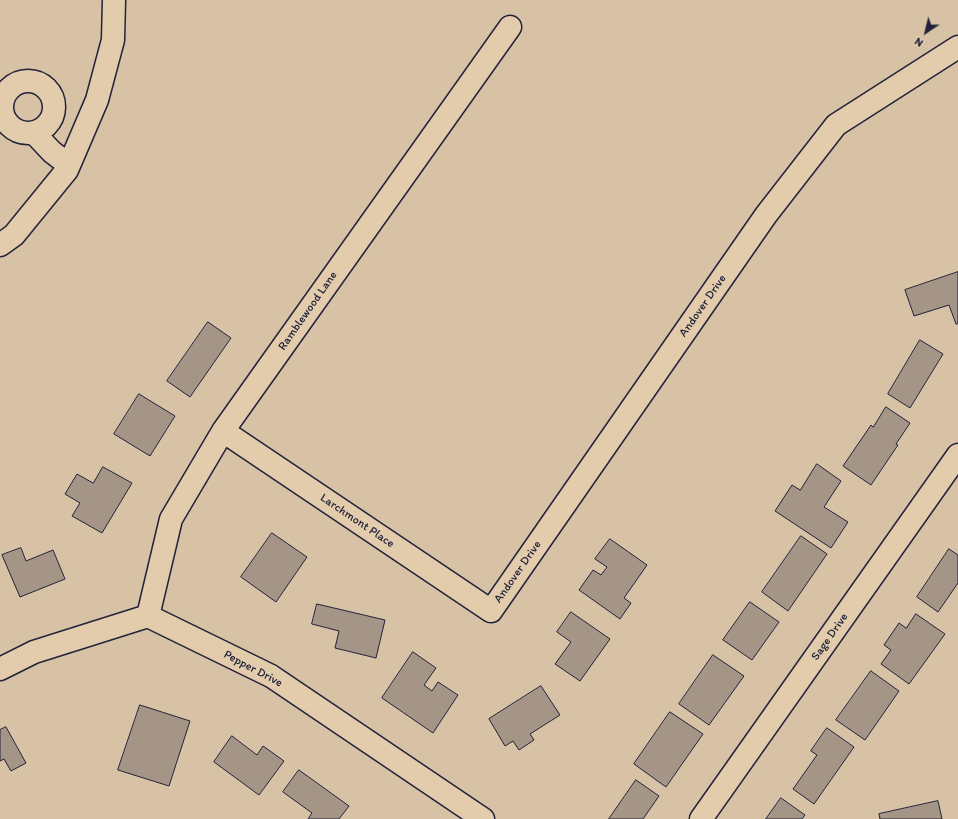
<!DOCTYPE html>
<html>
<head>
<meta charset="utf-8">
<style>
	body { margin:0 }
	#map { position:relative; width:958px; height:819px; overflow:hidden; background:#d7c2a5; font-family:Itim,sans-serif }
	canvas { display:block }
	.north { position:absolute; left:906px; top:12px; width:40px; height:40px; -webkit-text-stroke:3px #e3ccac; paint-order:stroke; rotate:215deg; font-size:11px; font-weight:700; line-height:16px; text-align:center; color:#22223b }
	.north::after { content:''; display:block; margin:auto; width:14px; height:18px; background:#22223b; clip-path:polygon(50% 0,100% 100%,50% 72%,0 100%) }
</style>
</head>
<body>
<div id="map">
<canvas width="958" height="819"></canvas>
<div class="north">N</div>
</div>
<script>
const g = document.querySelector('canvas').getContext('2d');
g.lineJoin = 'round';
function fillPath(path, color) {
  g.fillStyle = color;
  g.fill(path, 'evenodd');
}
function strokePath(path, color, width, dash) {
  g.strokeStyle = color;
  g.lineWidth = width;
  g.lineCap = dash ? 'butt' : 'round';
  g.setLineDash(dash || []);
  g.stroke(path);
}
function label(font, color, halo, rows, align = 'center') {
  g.font = font + ' Itim,sans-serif';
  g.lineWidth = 4;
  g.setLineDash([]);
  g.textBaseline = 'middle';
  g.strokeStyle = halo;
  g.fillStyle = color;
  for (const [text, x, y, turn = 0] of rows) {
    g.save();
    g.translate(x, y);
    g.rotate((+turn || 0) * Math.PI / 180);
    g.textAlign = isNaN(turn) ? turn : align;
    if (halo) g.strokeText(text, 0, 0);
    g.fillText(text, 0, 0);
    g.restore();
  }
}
const building = new Path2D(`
	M958,272V324H956L949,305L914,316L905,290Z
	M208,322L231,338L190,397L167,381Z
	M920,340L943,354L910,408L888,394Z
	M139,394L175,416L150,456L114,434Z
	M886,407L910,423L896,444L898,445L871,485L843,466L871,425L873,427Z
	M817,464L841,481L824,507L848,522L831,548L775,511L792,485L800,490Z
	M103,467L132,483L102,533L72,516L80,503L65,494L77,474L93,483Z
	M272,533L307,557L276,602L241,577Z
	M801,536L827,554L788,611L762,592Z
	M610,539L647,565L624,598L631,603L620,619L579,590L593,570L601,575L607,567L595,559Z
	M21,548L26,561L53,550L65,579L20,597L2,555Z
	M949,549L958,555V583L938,612L917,597Z
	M750,602L779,622L752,660L723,640Z
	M317,604L385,620L376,658L335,648L339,631L312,624Z
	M571,612L610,639L580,681L555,664L571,642L557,632Z
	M916,614L945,634L909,684L881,664L891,650L884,645L899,623L906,628Z
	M413,652L436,668L424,685L432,691L438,682L458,695L433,733L382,698Z
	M713,655L744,676L709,725L679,704Z
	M871,671L899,691L865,740L836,720Z
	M541,686L560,715L530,734L534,740L519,750L513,741L505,746L489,719Z
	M140,705L190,721L169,786L118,770Z
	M670,712L703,734L666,787L634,764Z
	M6,727L26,763L11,771L4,759L0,761V730Z
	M827,728L854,747L814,804L793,789L817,755L811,751Z
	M232,736L257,755L263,746L284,761L259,795L214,762Z
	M299,770L349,806L339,819H308L312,813L283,792Z
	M636,780L659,796L643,819H609Z
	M781,798L805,815L802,819H766Z
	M938,801L942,819H880L879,814Z`);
const minor = new Path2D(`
	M2 107a26 26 0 1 1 52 0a26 26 0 1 1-52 0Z
	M34,133L52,152L69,165
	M0,245L14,235L67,170L97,100L113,40L114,0
	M223,431L491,611L766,215L836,125L958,47
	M148,616L171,519L223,431L510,27
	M0,669L34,652L148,616L271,676L483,819
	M701,819L958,455`);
const streetNames = [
	["Andover Drive",703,306,-55],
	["Ramblewood Lane",308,311,-55],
	["Larchmont Place",357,521,34],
	["Andover Drive",518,572,-55],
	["Sage Drive",830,637,-55],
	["Pepper Drive",253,669,28]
];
fillPath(building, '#a59587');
strokePath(building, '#22223b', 1);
strokePath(minor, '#22223b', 25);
strokePath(minor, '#e3ccac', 22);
label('12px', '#22223b', '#e3ccac', streetNames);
</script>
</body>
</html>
